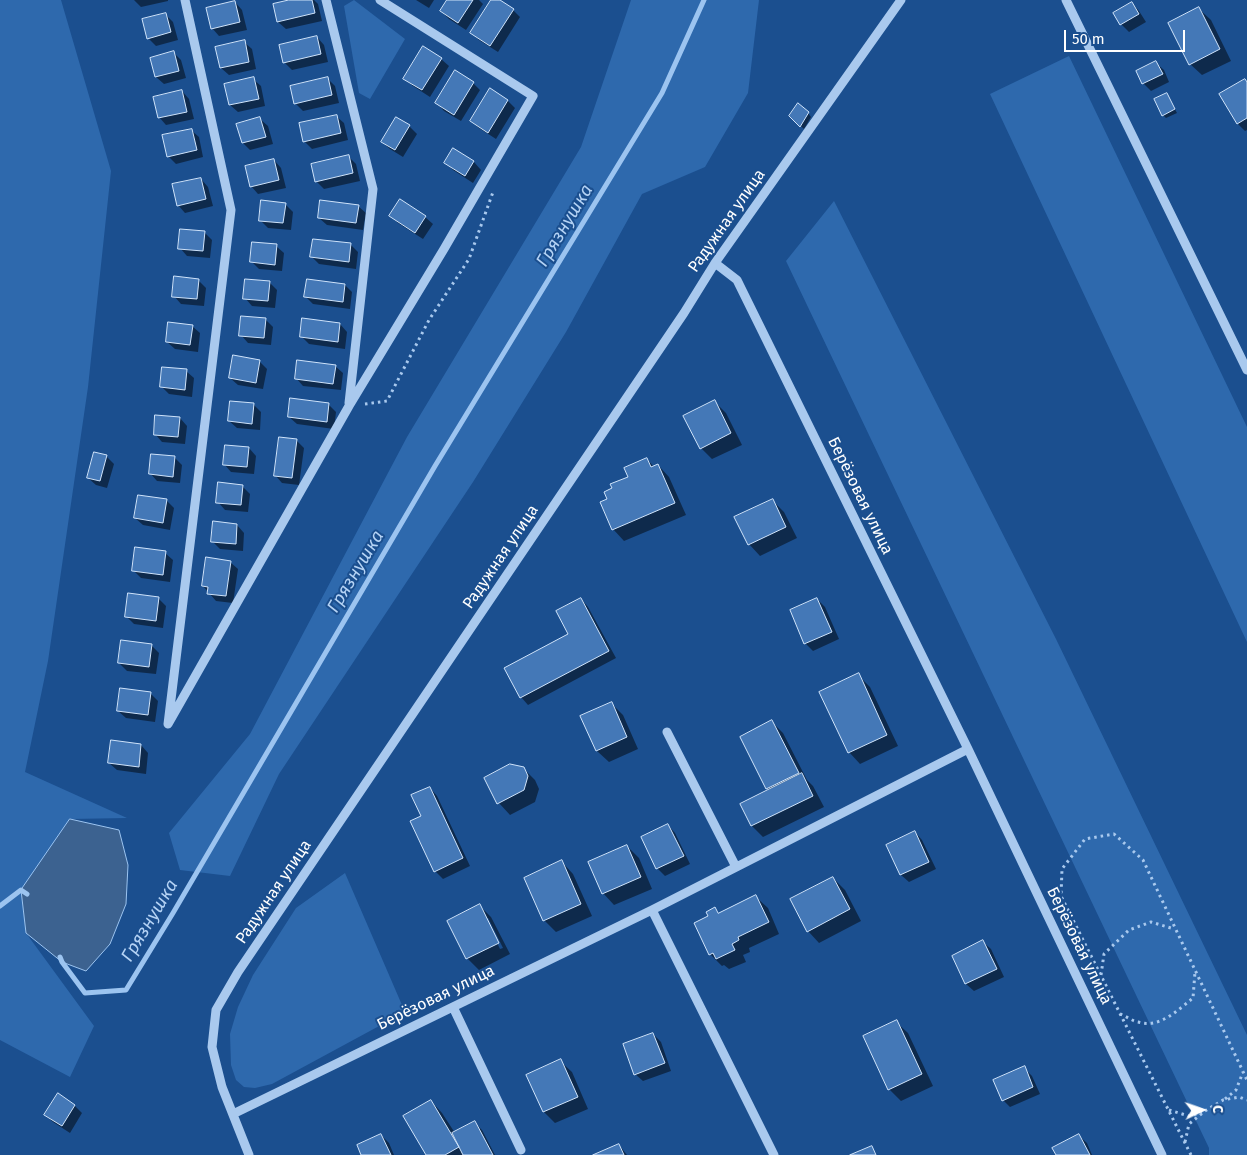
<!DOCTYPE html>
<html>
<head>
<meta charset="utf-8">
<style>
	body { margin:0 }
	#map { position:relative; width:1247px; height:1155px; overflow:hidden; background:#1b4f8f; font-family:"Fira Sans",sans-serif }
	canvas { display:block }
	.north { position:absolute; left:1177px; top:1085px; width:50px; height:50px; -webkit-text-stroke:4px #1b4f8f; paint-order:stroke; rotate:87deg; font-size:14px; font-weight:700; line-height:20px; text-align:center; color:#fff }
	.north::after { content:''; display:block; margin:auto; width:18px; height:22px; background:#fff; clip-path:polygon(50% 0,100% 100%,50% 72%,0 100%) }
	.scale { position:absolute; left:1064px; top:30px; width:121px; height:22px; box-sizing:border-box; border:2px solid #fff; border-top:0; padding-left:6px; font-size:15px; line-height:18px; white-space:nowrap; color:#fff; -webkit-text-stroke:4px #1b4f8f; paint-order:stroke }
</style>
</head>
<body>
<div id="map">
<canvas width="1247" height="1155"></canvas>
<div class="north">С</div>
<div class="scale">50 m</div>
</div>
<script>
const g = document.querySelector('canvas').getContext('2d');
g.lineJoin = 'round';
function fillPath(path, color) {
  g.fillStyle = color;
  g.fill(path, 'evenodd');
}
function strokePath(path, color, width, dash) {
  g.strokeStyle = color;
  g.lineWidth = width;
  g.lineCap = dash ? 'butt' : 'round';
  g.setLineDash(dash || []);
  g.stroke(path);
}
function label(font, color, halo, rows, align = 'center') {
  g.font = font + ' "Fira Sans",sans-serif';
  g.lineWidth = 4;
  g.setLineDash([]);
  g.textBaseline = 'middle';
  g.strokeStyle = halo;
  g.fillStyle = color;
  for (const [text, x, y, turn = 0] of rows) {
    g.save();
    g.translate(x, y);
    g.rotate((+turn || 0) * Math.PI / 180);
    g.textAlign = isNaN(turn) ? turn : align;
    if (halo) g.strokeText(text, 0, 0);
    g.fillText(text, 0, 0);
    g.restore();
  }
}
const green = new Path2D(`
	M0,0H61L111,171L88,387L48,661L25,772L127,818L70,819L21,890L26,933L94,1026L70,1077L0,1040Z
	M354,0L405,39L370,99L359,93L344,6Z
	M631,0H759L748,93L705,167L642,194L566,332L473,482L279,774L230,876L180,870L169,833L250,734L407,437L581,147Z
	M1069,56L1247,427V642L990,94Z
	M834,201L1056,639L1247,1035V1155H1209V1148L786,261Z
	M345,873L405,1012L272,1084L255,1088L244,1087L236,1080L231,1065L230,1034L238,1007L253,975L296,908Z`);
const water = new Path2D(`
	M70,819L119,830L128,865L126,904L110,944L86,971L62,962L26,933L21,890Z`);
const shadow = new Path2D(`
	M134,0H168V1L141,7Z
	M295,0H314L318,4L322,21L286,29L278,22Z
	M416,0H434L429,8Z
	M448,0H479L483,4L466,30L449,19L441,11Z
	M493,0H497L513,10L520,17L498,52L479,40L472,33Z
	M235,2L242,10L247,30L219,36L212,28Z
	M1132,3L1139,11L1146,22L1129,32L1121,24L1115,14Z
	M1199,9L1211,20L1231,61L1202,75L1190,64Z
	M165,14L173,22L178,40L156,46L148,38Z
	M317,37L324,45L328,62L292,70L285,63L281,46Z
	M244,42L252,49L256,69L229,75L221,68L217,48Z
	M174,53L181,60L186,78L164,84L156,77L152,59Z
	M441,59L449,66L430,97L413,86L405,79Z
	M1156,63L1164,70L1169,82L1151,91L1143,83L1138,72Z
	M327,78L335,86L339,103L303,111L295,103Z
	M253,79L261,86L265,106L238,112L230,105Z
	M473,83L480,90L461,121L444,111L437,103Z
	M1247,83V130L1245,131L1238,124L1220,95Z
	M490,90L508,101L515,108L496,139L479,128L471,121Z
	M182,91L189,99L194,119L166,125L159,117Z
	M1167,95L1177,113L1166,118L1163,115Z
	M808,113L811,117L804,129L790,116Z
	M336,116L344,123L348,140L312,149L304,141Z
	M260,119L268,126L273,144L250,150L243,143Z
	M409,126L417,134L403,157L390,149L382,142Z
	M191,130L199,137L203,157L176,164L168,156Z
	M454,149L474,162L481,170L473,183L453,170L446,162Z
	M348,156L356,164L360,181L324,189L316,181Z
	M274,160L281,168L286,188L258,194L251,186Z
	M201,179L208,187L213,206L185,213L178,205Z
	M285,204L293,212L291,230L268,228L260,220Z
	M358,206L366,213L363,230L327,225L319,218Z
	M391,215L425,217L433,224L423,239L398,223Z
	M204,232L212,240L210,258L187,256L180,248Z
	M351,245L358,252L356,269L319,264L312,257Z
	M276,246L284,253L282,271L259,269L251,261Z
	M198,280L206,288L204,306L181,304L174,296Z
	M269,282L277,290L275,308L252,306L245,298Z
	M345,285L352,292L350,309L313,304L306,297Z
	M265,319L273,327L271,345L248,343L241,335Z
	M303,320L340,324L347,332L345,349L309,344L301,336Z
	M192,326L200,333L198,352L175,349L167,342Z
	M259,361L267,369L263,389L238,385L230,378Z
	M335,366L343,373L341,390L303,386L296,378Z
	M186,371L194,378L192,397L169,394L162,387Z
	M714,401L726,413L742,445L712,459L701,448Z
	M328,404L336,412L334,429L297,424L289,417Z
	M254,405L261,412L260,430L237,428L229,421Z
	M180,418L187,426L185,444L162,442L155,434Z
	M280,438L297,441L304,448L299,485L282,483L275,475Z
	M249,448L256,456L254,474L231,472L224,464Z
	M106,456L114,464L107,488L96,485L88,478Z
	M175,458L182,465L180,483L157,481L150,473Z
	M647,459L654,467L658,465L669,477L686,515L624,541L613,529L609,500Z
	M242,486L250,494L248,512L225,510L218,502Z
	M166,500L174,508L170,530L143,525L135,518Z
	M772,500L784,512L797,538L760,556L749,544Z
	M237,525L244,533L243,551L220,549L212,541Z
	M165,553L173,560L170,582L141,578L133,570Z
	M230,562L238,569L233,603L216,601L203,586Z
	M159,599L166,606L163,628L134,624L126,616Z
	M581,599L588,607L616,658L528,705L521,697L570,634Z
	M817,599L825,607L839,639L813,651L805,643Z
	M151,645L159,653L156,674L127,671L119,663Z
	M858,675L870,687L898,746L860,764L849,752Z
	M150,693L158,701L155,722L126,718L118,711Z
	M611,703L623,715L638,749L609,762L597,751L582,717Z
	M772,722L783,733L807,780L813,786L824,807L763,837L752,826L741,804L769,790L741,737Z
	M141,745L148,753L146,774L117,770L109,763Z
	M523,768L535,780L539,789L535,802L510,815L499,803Z
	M430,788L437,796L470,866L443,879L435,871L423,817Z
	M668,825L675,833L690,864L665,876L657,868Z
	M915,832L922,840L936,869L909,882L901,875L888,845Z
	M627,846L639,858L652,889L614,905L603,893Z
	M562,862L573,874L592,916L556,932L544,920Z
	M833,878L845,890L861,921L819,943L808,931Z
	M756,897L768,908L779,934L749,948L750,952L743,955L746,962L729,969L724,965L722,966L710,954V917L714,909L719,914Z
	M480,906L491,917L510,954L479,970L467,958ZM485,918H488L503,948L500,949Z
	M983,942L991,949L1004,977L974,991L966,984Z
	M896,1022L908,1033L933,1086L901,1101L889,1089Z
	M653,1034L661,1042L671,1071L643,1081L635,1074Z
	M560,1061L572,1072L588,1109L555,1123L544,1112Z
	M1024,1068L1032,1076L1040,1094L1010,1107L1003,1100Z
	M58,1095L75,1106L82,1113L70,1133L53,1122L45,1115Z
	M431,1101L442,1113L455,1133L475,1123L482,1130L495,1155H427Z
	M381,1135L389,1143L394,1155H363Z
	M1079,1136L1087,1143L1092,1155H1057Z
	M619,1145L627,1155H596Z`);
const stream = new Path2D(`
	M0,906L21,890L27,894
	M60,957L62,962L85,993L126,990L173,913L435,466L662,93L704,0`);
const building = new Path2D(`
	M289,0H312L315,13L277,22L273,4Z
	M447,0H473L458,23L440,11Z
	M491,0H500L514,9L490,46L470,33Z
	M235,1L240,22L211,29L206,8Z
	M1132,2L1139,14L1120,25L1113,13Z
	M1199,7L1220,49L1189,65L1168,23Z
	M166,13L171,32L147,39L142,19Z
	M317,36L321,54L283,63L279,45Z
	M245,40L249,62L220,68L215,47Z
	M423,46L442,58L422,90L403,79Z
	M174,51L179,71L155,77L150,58Z
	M1156,61L1163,74L1142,84L1136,71Z
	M455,70L474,82L454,115L435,103Z
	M254,77L259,99L229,105L224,84Z
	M328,77L332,95L294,104L290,86Z
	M1245,79L1247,82V118L1237,124L1219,94Z
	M490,88L508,100L488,133L470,121Z
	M182,90L187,112L158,118L153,97Z
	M1167,93L1175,109L1162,116L1154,99Z
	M798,103L809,112L800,127L789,116Z
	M337,115L341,133L303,142L299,123Z
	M260,117L266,137L242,143L236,124Z
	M396,117L410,125L395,150L381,142Z
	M192,129L197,150L167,157L162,135Z
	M453,148L474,161L465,176L444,163Z
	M349,155L353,173L315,182L311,164Z
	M274,159L279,180L250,187L245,166Z
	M201,178L206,199L177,206L172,184Z
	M400,199L426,216L415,233L389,216Z
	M261,200L286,203L283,223L259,221Z
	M320,200L359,205L356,223L318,218Z
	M180,229L205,231L203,251L178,249Z
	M313,239L351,243L349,262L310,257Z
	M252,242L277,244L275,265L250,262Z
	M174,276L199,279L197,299L172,297Z
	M245,279L270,281L268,301L243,299Z
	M307,279L345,284L343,302L304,297Z
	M241,316L266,318L264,338L239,336Z
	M302,318L340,323L338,342L300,337Z
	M168,322L193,325L190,345L166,342Z
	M233,355L260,360L256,383L229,378Z
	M297,360L336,365L333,384L295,379Z
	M162,367L187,369L185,390L160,387Z
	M290,398L329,403L327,422L288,417Z
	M715,400L731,433L700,449L683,416Z
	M230,401L254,403L252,424L228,421Z
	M155,415L180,417L178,437L154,435Z
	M279,437L297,439L292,478L274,476Z
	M225,445L249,447L247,467L223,465Z
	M94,452L107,455L100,481L87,478Z
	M151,454L175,456L173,477L149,474Z
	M647,458L651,467L658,464L675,503L612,530L600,502L607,499L604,492L612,488L610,484L628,477L624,468Z
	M218,482L243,485L241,505L216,503Z
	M138,495L167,499L163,523L134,518Z
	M773,499L786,527L748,545L734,517Z
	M213,521L237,524L236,544L211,542Z
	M135,547L166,551L163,575L132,571Z
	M206,557L231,561L226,596L207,594L208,587L202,586Z
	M128,593L159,597L156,621L125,617Z
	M581,598L609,651L520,698L504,668L568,634L556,611Z
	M817,598L832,632L804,644L790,610Z
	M121,640L152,644L149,667L118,663Z
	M859,673L887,735L848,753L819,692Z
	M120,688L151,692L148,715L117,711Z
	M612,702L627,737L596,751L580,716Z
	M772,720L799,773L766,789L740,737Z
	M111,740L141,744L139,767L108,763Z
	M510,764L524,767L528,776L524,790L497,804L484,778Z
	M802,773L813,796L751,826L740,804Z
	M430,787L463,858L434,872L410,821L421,816L411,795Z
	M668,824L684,856L656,869L641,837Z
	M915,831L929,862L900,875L886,845Z
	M627,845L641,877L602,894L588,862Z
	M562,860L581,904L543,921L524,878Z
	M833,877L850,909L807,932L790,899Z
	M756,895L769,922L738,937L739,940L732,944L735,950L716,959L713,953L709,955L694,923L708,916L706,912L715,907L718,913Z
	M480,904L499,943L466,959L447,921Z
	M983,940L997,969L965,984L952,956Z
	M897,1020L922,1074L888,1090L863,1036Z
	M653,1033L665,1063L634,1075L623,1044Z
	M561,1059L578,1097L543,1112L526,1075Z
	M1025,1066L1033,1087L1002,1101L993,1080Z
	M58,1093L75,1105L62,1126L44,1115Z
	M431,1100L459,1147L445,1155H426L403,1116Z
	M475,1121L493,1155H463L452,1133Z
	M381,1134L391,1155H361L357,1145Z
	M1079,1134L1090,1155H1056L1052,1148Z
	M619,1144L624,1155H593Z
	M872,1146L876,1155H850Z`);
const path = new Path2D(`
	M365,404L387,401L429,320L469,259L493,192
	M1101,975L1104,954L1129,930L1151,922L1174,929
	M1120,1014C1126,1016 1132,1021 1138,1022C1159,1029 1178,1010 1193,998L1195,972
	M1225,1099L1236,1090L1243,1072
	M1169,1110L1189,1116L1202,1112
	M1185,1142L1189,1124L1205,1111L1223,1100L1239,1097L1247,1100
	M1191,1155L1061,896L1062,869L1085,839L1114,834L1143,860L1247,1080`);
const minor = new Path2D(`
	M185,0L231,210L168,724L349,406L444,249L533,96L380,0
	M326,0L373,189L349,403
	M1066,0L1247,370
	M715,263L737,280L968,749L1162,1155
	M667,732L736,867
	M652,910L774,1155
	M453,1007L521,1150
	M233,1114L652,910L968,749
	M249,1155L222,1087L212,1047L216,1010L238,972L684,313L715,263L901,0`);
const streetNames = [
	["Радужная улица",727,221,-55],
	["Берёзовая улица",860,496,64],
	["Радужная улица",501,557,-56],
	["Радужная улица",274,892,-56],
	["Берёзовая улица",1079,946,64],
	["Берёзовая улица",436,998,-26]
];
const waterNames = [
	["Грязнушка",565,226,-59],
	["Грязнушка",356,572,-59],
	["Грязнушка",150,921,-59]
];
fillPath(green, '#2e69ad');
fillPath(water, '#3c6290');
strokePath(water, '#9cc4f0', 1);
fillPath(shadow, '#0007');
strokePath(stream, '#9cc4f0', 5);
fillPath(building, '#4478b7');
strokePath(building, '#cfe3fa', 1);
strokePath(path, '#a9c9ee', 3, [2.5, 4]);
strokePath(minor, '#a9c9ee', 9);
label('16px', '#fff', '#1b4f8f', streetNames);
label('italic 18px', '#b5d3f5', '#1b4f8f', waterNames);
</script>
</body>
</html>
